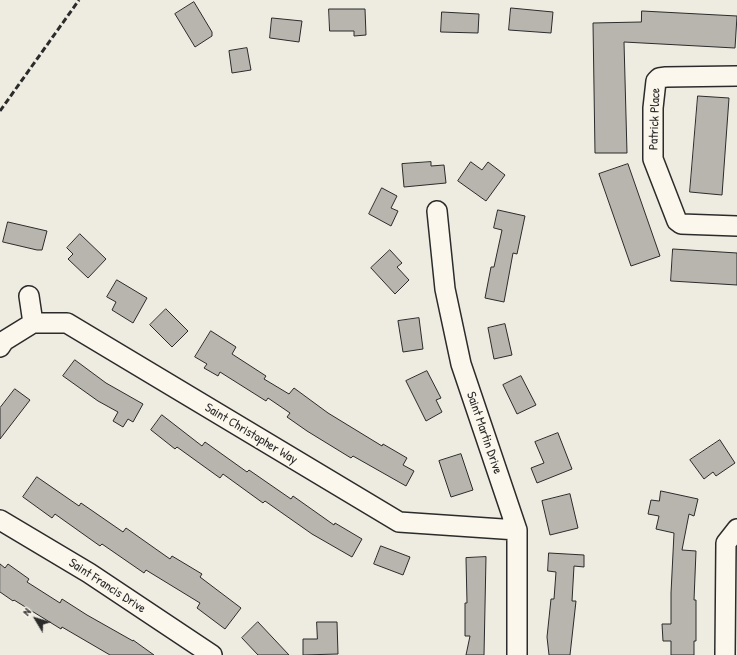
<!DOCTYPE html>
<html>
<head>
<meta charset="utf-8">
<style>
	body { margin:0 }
	#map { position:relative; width:737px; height:655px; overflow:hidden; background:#eeebe0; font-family:"Patrick Hand",sans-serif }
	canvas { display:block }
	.north { position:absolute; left:16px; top:599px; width:40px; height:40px; -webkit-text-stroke:3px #fbf7ec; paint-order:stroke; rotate:308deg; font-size:11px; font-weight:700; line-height:16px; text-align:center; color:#2b2b2b }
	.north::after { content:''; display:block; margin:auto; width:14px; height:18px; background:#2b2b2b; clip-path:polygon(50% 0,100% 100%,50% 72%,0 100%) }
</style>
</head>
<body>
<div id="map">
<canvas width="737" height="655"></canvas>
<div class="north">N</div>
</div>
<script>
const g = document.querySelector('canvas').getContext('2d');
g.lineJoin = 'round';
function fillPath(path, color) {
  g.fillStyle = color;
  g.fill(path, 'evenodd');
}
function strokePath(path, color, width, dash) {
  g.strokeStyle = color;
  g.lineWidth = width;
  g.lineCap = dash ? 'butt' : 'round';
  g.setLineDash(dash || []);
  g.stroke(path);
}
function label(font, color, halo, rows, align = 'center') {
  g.font = font + ' "Patrick Hand",sans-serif';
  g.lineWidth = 3;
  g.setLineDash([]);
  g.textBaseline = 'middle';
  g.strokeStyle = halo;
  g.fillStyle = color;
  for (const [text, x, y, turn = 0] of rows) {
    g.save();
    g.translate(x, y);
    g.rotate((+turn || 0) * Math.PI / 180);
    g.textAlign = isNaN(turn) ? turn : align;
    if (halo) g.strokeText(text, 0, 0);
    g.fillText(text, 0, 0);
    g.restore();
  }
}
const building = new Path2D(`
	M194,2L212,32V36L195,47L175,14Z
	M511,8L553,12L551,33L509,30Z
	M329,9H365L366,35L354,36V31H330Z
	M642,11L737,16L735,48L624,42L627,153H595L593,23L641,22Z
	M442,12L479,14L478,33L441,32Z
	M272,18L302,21L299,42L270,38Z
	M247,48L251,70L232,73L229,51Z
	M698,96L729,98L722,195L690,192Z
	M431,162V166L444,165L446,183L404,187L402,164Z
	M471,162L482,170L488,162L505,175L486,201L458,181Z
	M628,164L660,256L631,266L599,174Z
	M382,188L397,196L391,208L398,211L391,226L369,214Z
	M498,210L525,216L517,254L513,253L504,302L485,298L491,267H494L502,230L494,228Z
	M8,222L47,231L42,250H37L3,242Z
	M80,234L106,259L88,278L68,259L73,254L67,248Z
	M673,249L737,253V285L671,281Z
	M390,250L402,263L397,267L409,280L395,294L371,268Z
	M117,280L147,298L133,323L112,310L116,302L107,297Z
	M166,309L188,331L172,347L150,325Z
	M419,318L423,349L403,352L398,321Z
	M505,324L512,355L494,359L488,328Z
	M211,331L236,347L232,354L266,376L264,379L289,394L294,388L328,413L382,446L383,444L407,458L403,465L414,471L406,486L353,456L351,458L307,431L287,417L290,413L268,398L266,401L220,372L218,376L204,368L207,364L195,357Z
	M75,360L106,383L143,404L133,422L128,419L123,427L113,421L118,412L98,401L63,376Z
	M427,371L441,398L436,400L442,412L426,421L406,381Z
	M521,376L536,405L517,414L503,385Z
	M15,389L30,400L0,439V408Z
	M162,415L202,446L205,442L247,472L249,470L291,499L293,496L334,525L335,523L362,539L352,557L312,534L265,501L263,503L223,474L220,478L177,447L175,449L151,430Z
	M558,433L572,469L537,483L531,468L544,463L535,442Z
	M720,440L735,463L716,476L713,472L704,479L690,460Z
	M461,454L473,490L451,497L439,461Z
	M37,477L79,506L81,503L123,532L126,528L170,559L172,556L202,574L200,577L241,608L225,629L197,608L200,603L146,570L144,573L102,544L100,546L55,514L52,518L23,497Z
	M661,491L698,499L694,516L689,514L682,550L696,551L694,600H696V641H694V655H671V641H663L662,624H671V593L674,533L656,529L659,516L648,514L651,500L659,501Z
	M570,494L578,528L550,535L542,501Z
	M381,546L410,557L403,575L374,564Z
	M549,553L584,555V567L574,566L572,601H576L570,655H549L547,637L551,599H554L556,572L548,571Z
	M486,557L484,655H466L470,636H465V603H467L466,558Z
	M0,564L5,568L8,564L29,579L27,582L60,603L62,599L87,615L133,641V640L154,655H110L62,627L61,629L14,600L13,601L0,592Z
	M258,622L289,655H258L242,638Z
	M317,622H337L338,654L303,655V639H317Z`);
const minor = new Path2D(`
	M737,76L666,77L659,78L656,81L653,108V159L677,221L681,224L737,226
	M437,211L445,289L461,364L517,530V655
	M29,296L33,323
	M0,347L4,341L33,323H67L399,522L517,530
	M0,520L89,573L212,655
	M725,655L726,543L737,529`);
const rail = new Path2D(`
	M0,111L79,0`);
const streetNames = [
	["Patrick Place",655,119,-88],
	["Saint Martin Drive",484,433,71],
	["Saint Christopher Way",251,434,31],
	["Saint Francis Drive",107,586,33]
];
fillPath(building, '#b8b5ae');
strokePath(building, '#2b2b2b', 1);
strokePath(minor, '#2b2b2b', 22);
strokePath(minor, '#fbf7ec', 19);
strokePath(rail, '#2b2b2b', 3, [6, 3]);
label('13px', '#2b2b2b', '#fbf7ec', streetNames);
</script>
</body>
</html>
